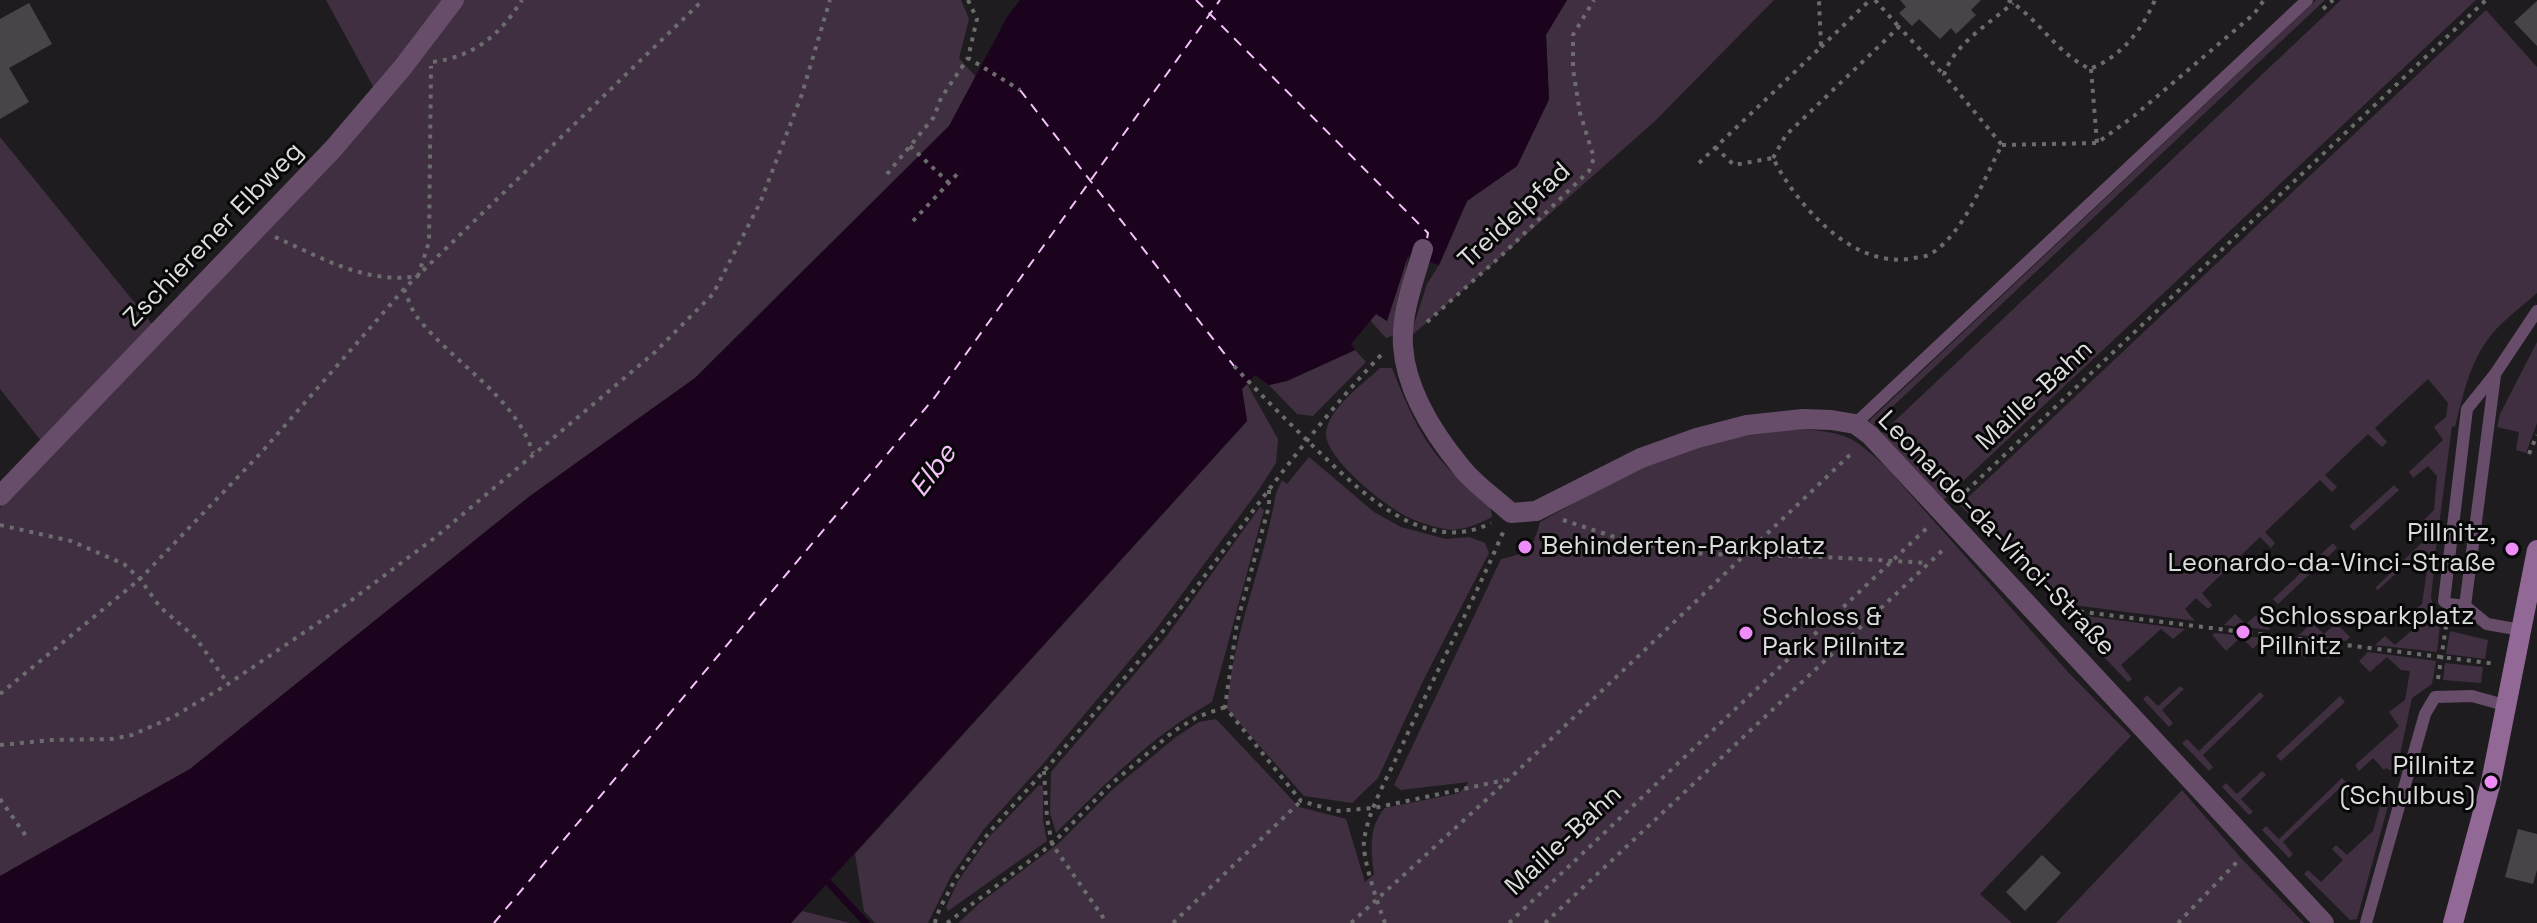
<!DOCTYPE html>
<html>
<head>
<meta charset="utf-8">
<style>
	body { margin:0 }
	canvas { display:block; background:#1e1c1e }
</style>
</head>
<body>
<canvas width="2537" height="923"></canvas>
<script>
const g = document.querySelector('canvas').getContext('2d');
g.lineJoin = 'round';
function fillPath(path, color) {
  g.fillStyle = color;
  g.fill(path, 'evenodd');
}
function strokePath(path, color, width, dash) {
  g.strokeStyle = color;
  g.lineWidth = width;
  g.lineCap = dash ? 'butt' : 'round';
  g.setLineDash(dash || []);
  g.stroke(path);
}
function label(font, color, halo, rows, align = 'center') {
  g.font = font + ' "Space Grotesk",sans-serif';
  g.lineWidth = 6;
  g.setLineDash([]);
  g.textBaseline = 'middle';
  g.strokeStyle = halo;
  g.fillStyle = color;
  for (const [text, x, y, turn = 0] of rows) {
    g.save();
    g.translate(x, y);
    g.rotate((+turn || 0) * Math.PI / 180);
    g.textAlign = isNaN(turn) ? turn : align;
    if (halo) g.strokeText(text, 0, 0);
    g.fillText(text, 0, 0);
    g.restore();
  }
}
const green = new Path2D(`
	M326,0H961L969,19L959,58L976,77L949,126L695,378L530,496L190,769L0,876V508L375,90Z
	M1567,0H1774L1654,122L1410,337L1427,284L1439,265L1467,201L1517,166L1549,100L1546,35Z
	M2316,0H2325L1873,425L1869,421Z
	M2341,0H2476L1943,500L1882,433Z
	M2486,10L2537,67V293C2520,308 2498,324 2486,342C2469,366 2462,399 2455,427L2452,426L2435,556H2428L2421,562L2416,555L2378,590L2375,588L2431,534L2422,522L2434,510L2437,476L2428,466L2413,478L2409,472L2443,440L2434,427L2446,417L2448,403L2428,379L2375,428L2387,442L2382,447L2368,434L2325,475L2337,487L2332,492L2320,480L2265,532L2275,543L2271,548L2260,537L2202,593L2212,605L2208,609L2196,598L2185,609L2195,621L2058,603L1960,505Z
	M0,137L152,324L42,442L0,389Z
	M1408,256L1401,306L1394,335L1386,338L1370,320L1377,313L1387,321Z
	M2537,342V423L2526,453L2516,450L2519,432L2497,427L2500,414Z
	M1355,350L1366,362L1313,416L1297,414L1269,385L1287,381Z
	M1380,368H1392C1407,406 1422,443 1452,472C1465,484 1493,497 1492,517C1479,524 1460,532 1445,529C1432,527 1415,521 1404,515C1383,504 1325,458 1326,433C1327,410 1364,383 1380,368Z
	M1247,384L1278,439L1276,463L1258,491L1157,628L1042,765L984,829L951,876L928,923H875L864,911L855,854L1247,421L1242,389Z
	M1801,429C1847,433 1851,435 1886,467L2068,672L2131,736L1980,894L2012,923H958L981,902L1059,843L1113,789L1176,737L1199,722L1216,719L1299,807L1346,819L1365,882L1374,874C1371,851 1368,827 1385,808L1459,793L1469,782L1401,790L1394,785L1501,559C1529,553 1533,549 1540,522L1643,465L1695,447L1751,432Z
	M1309,457L1374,512L1401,527L1446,539L1469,537L1485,543L1489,553L1424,679L1378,778L1352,803L1304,796L1227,709C1232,634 1264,566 1276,493L1282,480L1287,484Z
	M2394,485L2399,490L2354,531L2349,526Z
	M1260,507L1264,510L1212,702C1152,735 1104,785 1056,833L1050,813L1051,772L1166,637Z
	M2333,543L2337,548L2278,604L2273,599Z
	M2427,570H2434L2431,597L2435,617L2440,625L2437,652L2375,645L2385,636L2395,645L2418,625L2410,614L2422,604Z
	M2235,614L2246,624L2256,615L2271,630L2224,625Z
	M2078,615L2185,629L2173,639L2161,629L2121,665L2132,679L2128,682L2098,651L2101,648L2095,643L2092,645L2073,624Z
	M2312,623L2324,634L2336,623L2350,637L2346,641L2299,635Z
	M2450,631L2488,640L2485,659L2446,654Z
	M2215,633L2263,638L2253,649L2241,637L2226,651L2212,635Z
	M2292,642L2339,649L2328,659L2318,648L2305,658L2290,645Z
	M2368,652L2436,661L2432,684L2412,698L2396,773L2386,768L2384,770L2373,758L2359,771L2355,765L2399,726L2389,712L2405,700L2410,671L2401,670L2387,657L2370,672L2359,661Z
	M2445,663L2483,667L2481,683L2443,680Z
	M2180,686L2184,689L2162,710L2173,723L2169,727L2143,699L2147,695L2158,706Z
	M2260,692L2264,696L2203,755L2213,767L2209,771L2182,743L2187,739L2199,751Z
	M2340,696L2345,702L2281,761L2276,756Z
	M2262,771L2266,775L2241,799L2253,812L2249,815L2222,787L2226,783L2237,794Z
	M2342,778L2346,782L2283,842L2293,854L2289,858L2262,830L2266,826L2279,839Z
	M1039,785L1043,786V820L1047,841L948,911L946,907L958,881L989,837Z
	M2385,789L2392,791L2357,919L2350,920L2304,874L2308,870L2321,882L2343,860L2332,849L2336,845L2347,855L2373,831Z
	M2182,790L2241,858L2304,923H2056Z
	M802,911L850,923H791Z`);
const water = new Path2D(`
	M1020,0H1567L1546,35L1549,99L1517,166L1467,201L1439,265L1408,256L1387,321L1376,314L1351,344L1355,350L1287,381L1269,385L1255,375L1242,389L1247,421L791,923H0V876L190,769L530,496L695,378L949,126L1007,17Z`);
const stream = new Path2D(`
	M827,876L828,882L866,923`);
const ferry = new Path2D(`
	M1196,0L1428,233L1427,239
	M1020,90L1234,366
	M494,923L935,397L1220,0`);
const building = new Path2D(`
	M1900,0H1981L1971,10L1976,15L1956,34L1951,28L1940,39L1919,19L1912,26L1899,13L1906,7Z
	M2537,1V46L2514,22Z
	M29,3L52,44L9,68L29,102L0,119V19Z
	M2518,829L2537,834V870L2533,884L2505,877Z
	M2042,855L2061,873L2025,911L2006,892Z`);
const path = new Path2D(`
	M968,0L977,19L968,58L1020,90
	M1875,0L1899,27
	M2008,0C2040,20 2055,52 2090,69C2122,56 2142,30 2155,0
	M2323,9L2333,0
	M1821,47L1870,0
	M433,62C475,56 500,35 522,0
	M2091,69L2097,143
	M2002,145L2097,143L2134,116L2254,14L2264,0
	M910,146L949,183
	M1715,147L1734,165L1773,158C1797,206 1855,271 1914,258C1920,257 1927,257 1932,253C1965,232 1984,178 2002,145L1944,75C1953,45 1990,23 2013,3
	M1773,158L1786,135L1899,27L1944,75
	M1699,163L1821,47L1819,0
	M887,174L934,117L941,98L968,58
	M913,221L961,170
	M275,237C320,257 367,285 418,276L429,242L431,66
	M404,289C408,298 411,309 417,317C453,363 515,396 533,453
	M1427,322L1502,255L1589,171L1594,158L1580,113L1573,69V35L1594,0
	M1234,366C1261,395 1288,422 1316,449C1360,491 1425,557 1491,523
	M2529,454L2537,435
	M1269,490V506L1237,623L1225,707L1301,801L1336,811L1374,808L1505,780
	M1959,498L2486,0
	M1563,520L1633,543L1704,554L1825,557L1928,563
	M0,525L71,541L124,564L140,579L160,607L196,638L228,684
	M2060,609L2496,664
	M2438,679L2447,620
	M0,694L140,579L260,454L404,289L703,0
	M0,745L52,740L112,739L132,735L173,717L228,684L349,602L437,536L654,353L713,294L760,203L802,94L830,0
	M1044,771L1047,818L1052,844L1107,923
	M0,799L26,836
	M935,923C937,913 942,904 947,895C971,847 1009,811 1044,771C1084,725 1125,679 1163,631C1235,538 1300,440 1382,354
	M947,923L1052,844L1110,785L1174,731L1197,717L1225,707
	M1173,923L1301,801
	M1351,923L1508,780L1854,451
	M1385,923C1378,905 1362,858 1364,841C1368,810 1387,779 1400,750C1434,676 1472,605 1504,530
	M1509,923L1929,526
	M1545,923L1945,548
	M2178,923L2237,862`);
const lane = new Path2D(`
	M1855,424L2307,0
	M2465,606L2495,375
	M2521,630L2487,624L2465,606L2449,604L2444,601L2467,409L2495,374L2537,311
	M2366,923L2425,714L2435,697L2472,696L2508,706`);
const street = new Path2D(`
	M1423,249C1414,280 1401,313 1403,346C1406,390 1433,433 1461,467C1474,484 1495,498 1511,513L1536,511L1641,458L1697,438L1747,425L1803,419L1831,420L1855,424L1870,435L2324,923
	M0,496L333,149L403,67L454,0`);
const secondary = new Path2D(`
	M2453,923L2491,782L2537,550`);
const markers = [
	[1525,547,8,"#ee8cf8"],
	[2512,549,8,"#ee8cf8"],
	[2243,632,8,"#ee8cf8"],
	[1746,633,8,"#ee8cf8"],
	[2491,782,8,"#ee8cf8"]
];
const streetNames = [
	["Treidelpfad",1515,216,-43],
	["Zschierener Elbweg",214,235,-46],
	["Maille-Bahn",2035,396,-43],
	["Leonardo-da-Vinci-Straße",1996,534,46],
	["Maille-Bahn",1564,841,-43]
];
const poiNames = [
	["Pillnitz,",2496,534,"right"],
	["Leonardo-da-Vinci-Straße",2496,564,"right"],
	["Behinderten-Parkplatz",1541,547],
	["Schlossparkplatz",2259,617],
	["Pillnitz",2259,647],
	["Schloss &",1762,618],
	["Park Pillnitz",1762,648],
	["Pillnitz",2475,767,"right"],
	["(Schulbus)",2475,797,"right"]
];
const waterNames = [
	["Elbe",934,471,-53]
];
fillPath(green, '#3f2f41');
fillPath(water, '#1b031e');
strokePath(stream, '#1b031e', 7);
strokePath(ferry, '#f5c1fa', 2, [10, 8]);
fillPath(building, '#474547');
strokePath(path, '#6d6c6d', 4, [4, 6]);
strokePath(lane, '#674d6a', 12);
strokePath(street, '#674d6a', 20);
strokePath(secondary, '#926896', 20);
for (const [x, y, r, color] of markers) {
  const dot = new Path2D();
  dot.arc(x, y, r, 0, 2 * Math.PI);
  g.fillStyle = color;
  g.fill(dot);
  strokePath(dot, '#080708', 3);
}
label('26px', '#dddcdd', '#080708', streetNames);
label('26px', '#dddcdd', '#080708', poiNames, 'left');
label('italic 28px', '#f5c1fa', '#080708', waterNames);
</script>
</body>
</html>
